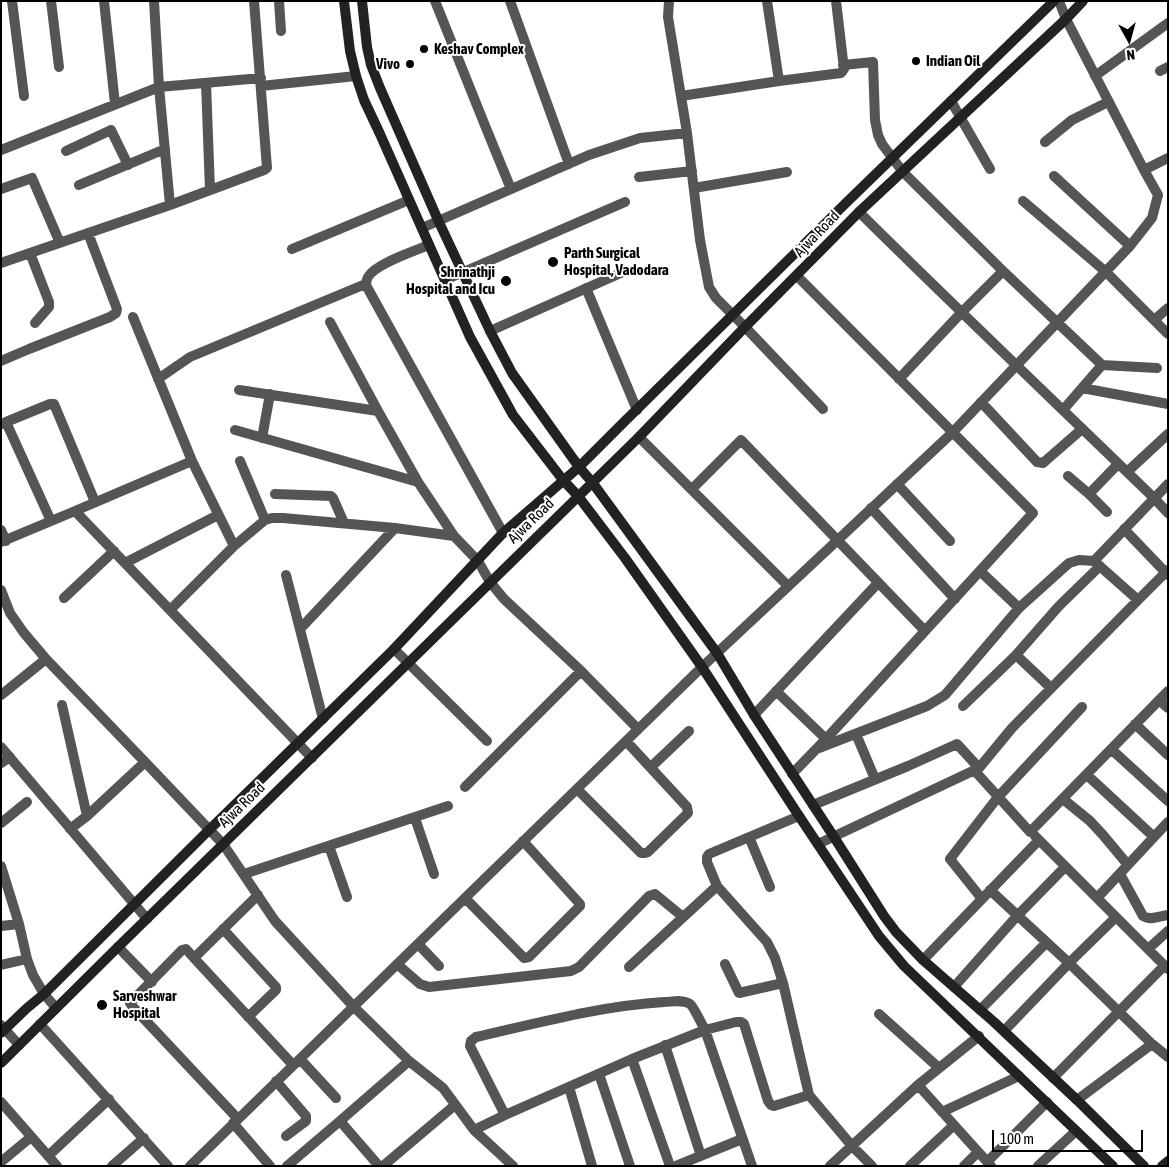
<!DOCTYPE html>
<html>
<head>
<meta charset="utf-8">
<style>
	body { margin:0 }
	#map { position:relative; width:1169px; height:1167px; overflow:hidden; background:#fff; font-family:"Asap Condensed",sans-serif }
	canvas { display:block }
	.frame { position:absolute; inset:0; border:2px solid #000; pointer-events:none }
	.north { position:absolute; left:1104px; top:15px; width:50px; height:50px; -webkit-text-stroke:4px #fff; paint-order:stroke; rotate:173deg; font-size:14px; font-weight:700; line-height:20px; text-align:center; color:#000 }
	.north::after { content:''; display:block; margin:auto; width:18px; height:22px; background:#000; clip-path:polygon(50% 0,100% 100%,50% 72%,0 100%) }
	.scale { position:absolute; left:992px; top:1130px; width:151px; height:22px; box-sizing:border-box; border:2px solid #000; border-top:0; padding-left:6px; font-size:15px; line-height:18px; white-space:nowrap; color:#000; -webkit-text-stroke:4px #fff; paint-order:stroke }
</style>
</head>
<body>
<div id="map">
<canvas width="1169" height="1167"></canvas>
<div class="frame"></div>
<div class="north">N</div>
<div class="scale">100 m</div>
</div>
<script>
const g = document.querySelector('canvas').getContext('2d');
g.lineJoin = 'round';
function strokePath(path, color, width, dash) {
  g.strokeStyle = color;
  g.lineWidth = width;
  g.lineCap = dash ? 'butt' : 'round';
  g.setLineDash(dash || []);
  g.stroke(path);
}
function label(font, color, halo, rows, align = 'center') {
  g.font = font + ' "Asap Condensed",sans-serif';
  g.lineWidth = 4;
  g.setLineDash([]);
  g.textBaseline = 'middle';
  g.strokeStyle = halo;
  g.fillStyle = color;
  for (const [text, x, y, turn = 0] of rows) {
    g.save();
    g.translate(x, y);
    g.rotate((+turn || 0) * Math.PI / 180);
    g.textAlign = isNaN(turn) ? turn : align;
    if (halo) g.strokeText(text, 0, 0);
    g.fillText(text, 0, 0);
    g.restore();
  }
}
const street = new Path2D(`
	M12,1L24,96
	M51,1L59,67
	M104,1L115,104
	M154,1L159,87L170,205
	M279,1L281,31
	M435,1L486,128L511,189
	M510,1L569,164
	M669,1L668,17L687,133L700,240L709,287L716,298L745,327L823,409
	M767,1L779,81
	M843,65L873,62L875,120L878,135L882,144L903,172L1003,271L1102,365L1157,368
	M1160,71L1168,67
	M1095,76L1168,23
	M206,83L210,190
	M261,86L356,76
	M681,96L779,81L841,73L844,69L836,1
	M951,101L990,169
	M1045,142L1072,120L1108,102
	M1,150L159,87L261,78
	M66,151L111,130L128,165
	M1144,170L1168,158
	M1054,176L1130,246
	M639,177L692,171
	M79,185L165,149
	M694,188L787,172
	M1,189L32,178L60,243
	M1023,201L1106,272L1168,334
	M859,212C956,308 1056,403 1154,498L1168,513
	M422,228L589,155L640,138L687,133
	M292,249L409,200
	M30,253L49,302V307L35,323
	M1,263L170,205L264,170L267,168L254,1
	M445,280L625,202
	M366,285C366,284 367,278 368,277C375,264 414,251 429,245
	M586,288L637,410
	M133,317L192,461
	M1154,320L1168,308
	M330,322L378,411L418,482L454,536L478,561L490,582L504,599L581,671L638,729
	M490,331L623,272
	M1,361L29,349L110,317L116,313L117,309L88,233
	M158,379L190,357L363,285L367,287L503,533
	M899,379L961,313L1003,271
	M1082,388L1168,404
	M239,390L378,411
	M981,402L1037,462L1043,463L1082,429
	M1063,410L1102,365
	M6,422L50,404H54L95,502
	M2,424L6,422L51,521
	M235,430L418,482
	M639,437L788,586
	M262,438L270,394
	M240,461L265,520
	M1127,472L1168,434
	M1068,476L1089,494L1107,512
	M897,484L950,541
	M692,489L741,440L925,631
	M275,494L331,496L333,498L344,523
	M1089,494L1118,464
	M871,508L955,599
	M75,511L192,461L234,546
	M1124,529L1168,575
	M1,530L6,541
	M1,542L75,511L312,758
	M125,563L218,515
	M980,571L1019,608
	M286,575L323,719
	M1,590L10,613L24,633L46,659L145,762
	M64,598L114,551
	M1138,600L1168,570
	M170,610L234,546L265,520L272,518H283L395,528L454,536
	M300,629L395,528
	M394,649L487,741
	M1016,655L1051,688
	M776,691L826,739
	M1,695L46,659
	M1159,700L1168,708
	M62,705L87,816
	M963,706L1016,655L1059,606L1100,566
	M754,715L878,583
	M1135,724L1168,755
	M856,734L875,779
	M1,747L147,919
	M819,748L927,706L945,695L1019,608L1069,563L1079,560L1094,561L1168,484
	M1111,749L1168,801
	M1,763L10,757
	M651,767L689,731
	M979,768L1012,728L1138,600L1094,561
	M974,770L1030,832L1168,691
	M792,774L826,739L1033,513L797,276
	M1087,775L1154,837
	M465,787L581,671
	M577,789L641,853H645L648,852L688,813L687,807L626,741
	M1063,799L1090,821L1103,835L1128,865
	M813,805L908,766L957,744L979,768L818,844
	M799,816L709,854L707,857V862L717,886L767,942L775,958L783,983L809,1095L852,1146L872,1166
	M415,818L434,874
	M1,823L27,802
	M70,829L87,816L145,762L223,844L275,921L353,1006L409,1061L443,1088L474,1130L513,1166
	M749,837L770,887
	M1039,840L1168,969
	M329,846L347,897
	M1,866L19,924L27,959L33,975L44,994L56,1008
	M244,874L448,806
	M1120,874L1143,916C1150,921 1160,916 1168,915
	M990,890L1069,963L1152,1044
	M465,898L524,958L529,957L580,906V904L523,841
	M1097,898L1168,822
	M982,899L950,859L998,797L1082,707
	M1,926L19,924
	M223,929L276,987V990L248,1017
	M418,944L439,966
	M118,947L152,982
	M1148,949L1168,931
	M194,958L258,895
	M923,960L1039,840L1035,836
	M397,964L420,984L429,987L571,971L579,967L649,896L655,894L683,917
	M725,964L739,993L783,983
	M1,965L27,959
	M629,967L717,886
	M954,987L1017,916L1065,867
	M980,1010L1046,943
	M879,1014L939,1068
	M40,1024L168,1166
	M1,1025L19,1045
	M1004,1031L1069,963L1116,917
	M665,1045L701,1156
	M300,1059L336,1098
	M632,1059L670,1166
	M599,1074L630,1166
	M1053,1078L1164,966
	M276,1081L306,1116V1121L286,1136
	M918,1085L991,1166
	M569,1087L592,1166
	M1077,1100L1152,1044L1168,1057
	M1,1102L57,1166
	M942,1112L1019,1076
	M505,1115L470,1046L471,1041L476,1037C538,1023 600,1006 664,1002C671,1002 683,999 690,1004C694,1007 702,1025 705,1030L736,1022H741L744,1024L768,1101L771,1105L774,1106L809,1095
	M238,1119L132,1006L130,1003L182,950L186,949L194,958L293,1065
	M340,1121L409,1061
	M233,1123L270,1166
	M474,1130L505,1115L632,1059L705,1030L752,1166
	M48,1156L109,1099
	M1,1162L31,1137
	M987,1162L1047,1102
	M112,1166L144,1138
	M190,1166L702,667L952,433L1130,246L1152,218L1158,195L1144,170L1066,19L1059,1
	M287,1166L340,1121L379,1166
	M383,1166L455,1105
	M676,1166L742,1139
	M830,1166L918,1085L979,1036
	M910,1166L954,1125
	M964,1166L978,1152
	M1038,1166L1076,1131`);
const secondary = new Path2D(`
	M344,1L350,51L356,76L364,100L380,134L470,337L513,415L563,480L578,496L625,558L702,667L799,816L879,936L904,966L1113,1166
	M362,1L367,47L371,65L380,88L438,220L490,331L512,373L579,467L592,482L717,653L754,715L834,837L884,916L896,932L923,960L994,1022L1077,1100L1144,1166
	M1,1033L27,1008L44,994L209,830L394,649L503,533L579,467L624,422L848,201L1054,1
	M1,1063L118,947L639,437L745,327L859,212L1066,19L1083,1
	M1162,1166L1168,1161`);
const markers = [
	[424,49,5,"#000"],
	[916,61,5,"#000"],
	[410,64,5,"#000"],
	[553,262,6,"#000"],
	[506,281,6,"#000"],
	[102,1005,6,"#000"]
];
const poiNames = [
	["Keshav Complex",434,49],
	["Indian Oil",926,61],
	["Vivo",400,64,"right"],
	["Parth Surgical",564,253],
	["Hospital, Vadodara",564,270],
	["Shrinathji",495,272,"right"],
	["Hospital and Icu",495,289,"right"],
	["Sarveshwar",113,996],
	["Hospital",113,1013]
];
const streetNames = [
	["Ajwa Road",817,234,-46],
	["Ajwa Road",531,521,-44],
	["Ajwa Road",242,805,-44]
];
strokePath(street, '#555', 10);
strokePath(secondary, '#222', 10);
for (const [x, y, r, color] of markers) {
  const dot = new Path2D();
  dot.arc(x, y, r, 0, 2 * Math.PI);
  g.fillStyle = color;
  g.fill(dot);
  strokePath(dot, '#fff', 2);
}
label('bold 15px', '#000', '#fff', poiNames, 'left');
label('15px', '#000', '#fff', streetNames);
</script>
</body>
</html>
